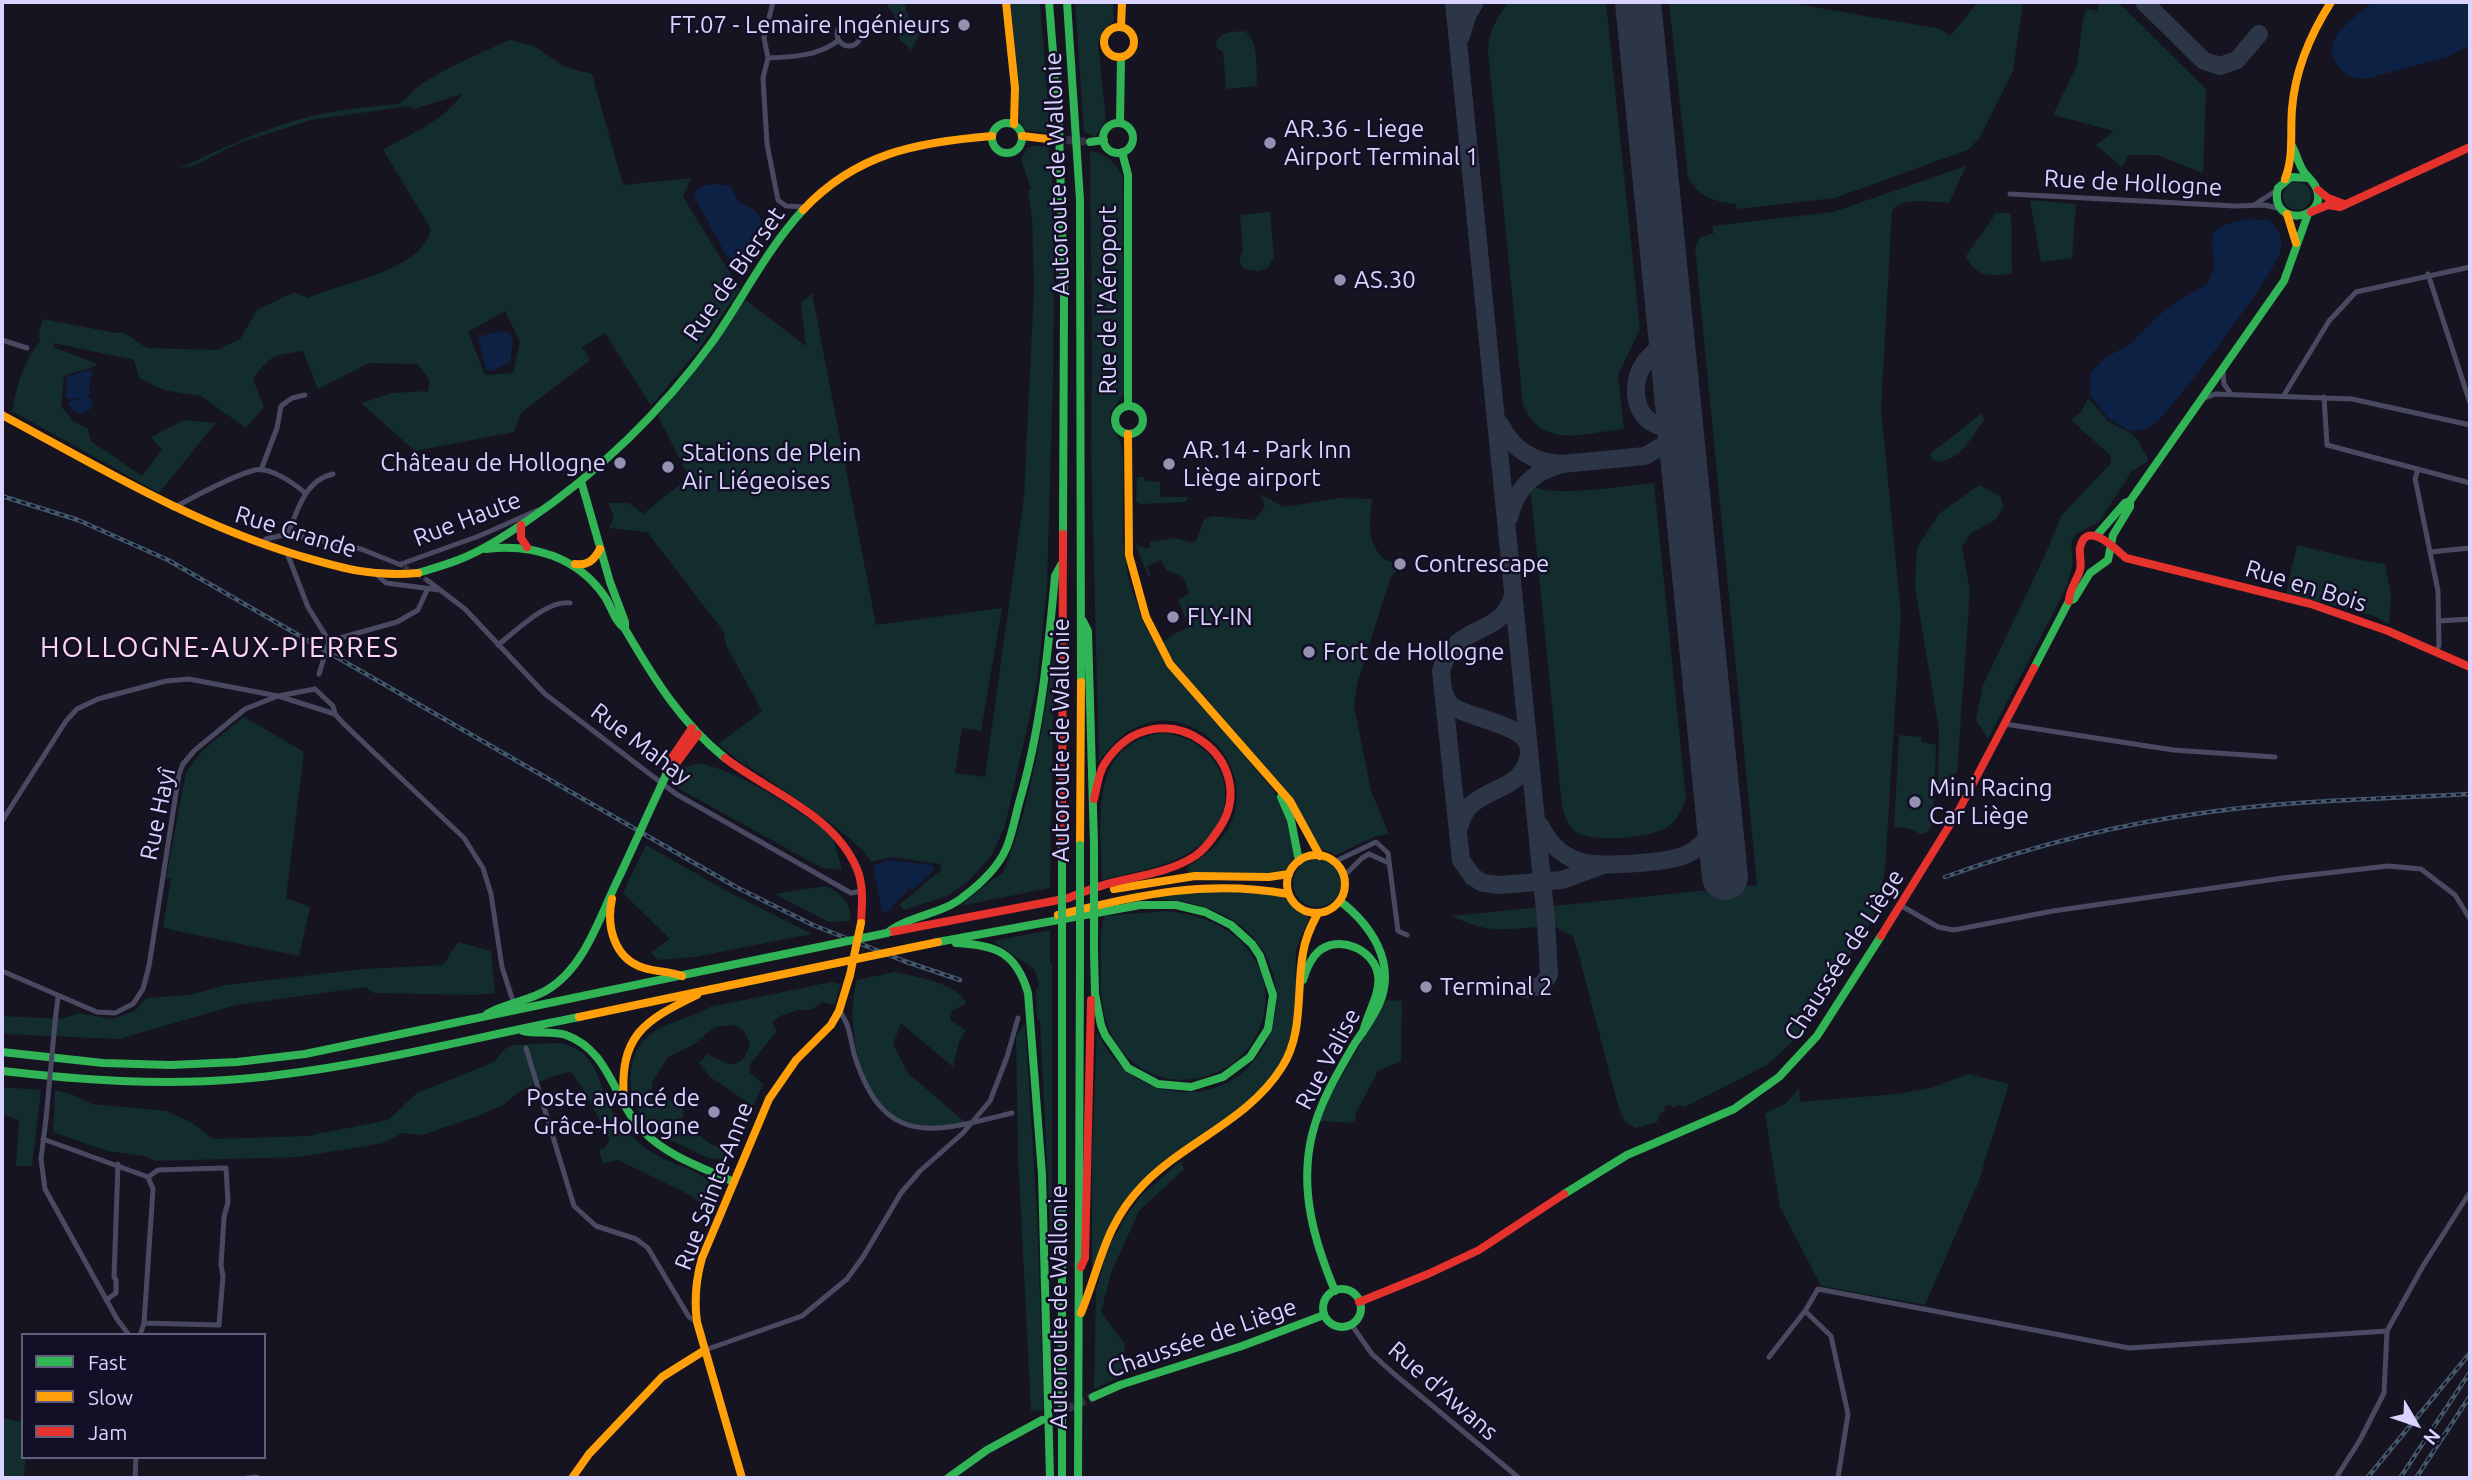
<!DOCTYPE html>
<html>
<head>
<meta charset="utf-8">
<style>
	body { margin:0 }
	#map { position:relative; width:2472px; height:1480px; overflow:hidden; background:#161421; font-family:Ubuntu,sans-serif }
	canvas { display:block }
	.frame { position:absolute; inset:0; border:4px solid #d9d4ff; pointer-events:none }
	.legend { position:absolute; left:21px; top:1333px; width:245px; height:126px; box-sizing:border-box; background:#130f26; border:2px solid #625e7d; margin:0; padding:9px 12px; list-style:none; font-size:21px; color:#d9d4ff }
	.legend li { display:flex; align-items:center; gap:14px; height:35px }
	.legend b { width:35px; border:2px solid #625e7d }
	.north { position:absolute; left:2381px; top:1389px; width:70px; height:70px; -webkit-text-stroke:5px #130f26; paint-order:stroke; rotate:129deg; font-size:19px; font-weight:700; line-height:28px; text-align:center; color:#d9d4ff }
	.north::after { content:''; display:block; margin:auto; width:24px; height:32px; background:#d9d4ff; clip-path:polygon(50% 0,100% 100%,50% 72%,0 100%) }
</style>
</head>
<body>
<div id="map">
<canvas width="2472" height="1480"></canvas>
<div class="frame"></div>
<ul class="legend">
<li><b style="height:9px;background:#30b455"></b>Fast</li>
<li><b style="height:9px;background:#ff9f0a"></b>Slow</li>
<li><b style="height:9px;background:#e5322d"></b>Jam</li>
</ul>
<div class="north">N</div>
</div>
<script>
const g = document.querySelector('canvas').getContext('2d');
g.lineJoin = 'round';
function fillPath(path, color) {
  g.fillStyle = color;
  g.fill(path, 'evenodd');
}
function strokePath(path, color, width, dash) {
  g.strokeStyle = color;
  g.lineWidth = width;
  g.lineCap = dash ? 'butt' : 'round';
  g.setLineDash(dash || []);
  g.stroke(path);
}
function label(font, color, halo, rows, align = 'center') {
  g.font = font + ' Ubuntu,sans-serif';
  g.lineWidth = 5;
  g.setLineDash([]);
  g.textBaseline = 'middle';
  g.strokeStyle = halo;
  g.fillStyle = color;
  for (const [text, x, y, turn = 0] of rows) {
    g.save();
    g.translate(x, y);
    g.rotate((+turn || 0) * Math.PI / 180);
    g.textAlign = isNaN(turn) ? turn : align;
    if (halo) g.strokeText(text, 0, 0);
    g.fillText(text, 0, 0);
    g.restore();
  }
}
const green = new Path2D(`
	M887,2H904L909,20L922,30L911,50L899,39L900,30L896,27L894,13L889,9Z
	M1010,2H1040L1049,117L1047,133L1025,130L1019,119V84Z
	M1075,2H1113L1114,21L1104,29L1098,43L1106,121L1095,137L1084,132Z
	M1509,2H1606L1640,329L1618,375L1624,429C1584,433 1542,450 1523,405L1488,51C1489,31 1497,16 1509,2Z
	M1669,2H1784L1941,29L1949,35L1952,34L1978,2H2023L2013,71L1979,139L1967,150L1835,198L1737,209L1736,204C1714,201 1700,198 1688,178Z
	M2100,2H2118L2206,89L2203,173L2157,155H2129L2122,167L2096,145L2114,131L2053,115L2077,65L2083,19L2087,9L2097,11Z
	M1244,31C1259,39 1256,69 1257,86L1226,89L1223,52L1216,47C1217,31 1231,32 1244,31Z
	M510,40L534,46L565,67L592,74L623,185L691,178L683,197L740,289L699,349L651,406L605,333L582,347L590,360L521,413L514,432L415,451L361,403L393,393L428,391L430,380L417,364L369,363L318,389L303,351C274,356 272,353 253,379L264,407L246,428L201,396L164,390L139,378L134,360L54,343L53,347L98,364C88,372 75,369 64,377L61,406L73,421L88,429L91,441L142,476L162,450L151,437L184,420L216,423L159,493L12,411C17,385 23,362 40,341L39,332L43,319L116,333L123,332L147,348L217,350L240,339L257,310L294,292L308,298C342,282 421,272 431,229L383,150C410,134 445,120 462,94L414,109L409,106L311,120L239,143L193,166L179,168C222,149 266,127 312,116C340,109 370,107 399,104C406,100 409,94 415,89C438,71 482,52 510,40ZM505,311L520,342L513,373L485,375L468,332Z
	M1035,146H1048L1052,173L1054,263L1053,377L1047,587L1037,683L1005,826L992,855L969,881L947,896L904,910L899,905L941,870V864L892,857L871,862C863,840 772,783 748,766L745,758L747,767L718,744L762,711L726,645L724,632L647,532L609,528L614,517L608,503H629L643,514L689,477L658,416L709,351L744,299L806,346L801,303L812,293L876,625L1002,608L981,731L962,728L955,773L985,777L1024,497L1034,288L1032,217L1028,191L1031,188L1021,160L1027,148Z
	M1090,151C1106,153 1116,163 1123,177L1125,393L1110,412L1109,422L1120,441L1123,454V538L1128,577L1143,622L1166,664L1274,791L1287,816L1295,855L1286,870L1280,874H1188L1187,867C1312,796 1172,649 1099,762L1091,450L1092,361Z
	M1966,166L1949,203C1932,203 1902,196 1892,211L1881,409L1901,614L1885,869L1879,904L1868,927L1808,1022L1792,1042L1767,1065L1685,1107L1681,1105L1672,1108L1670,1104L1664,1107L1665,1111L1660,1114L1657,1122L1636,1128L1625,1122L1619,1109L1579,956L1573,936L1553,926V906L1757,885L1695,247L1701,237L1714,233L1712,226L1833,212Z
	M2283 196a14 14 0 1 1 28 0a14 14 0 1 1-28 0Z
	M2030,200L2076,204L2072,258L2041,262Z
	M1270,212L1274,256L1268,268L1258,271L1244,269L1239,261L1243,251L1240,215Z
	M1996,213H2011L2012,274C1991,276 1976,278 1966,256Z
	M2088,398L2109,422L2132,434L2139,442L2149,461L2132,471L2099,522L2076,534L2071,543L2073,562L2067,586L1988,739L1976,720L1983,685L2046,553L2061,516L2111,463L2110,455L2071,420L2082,411Z
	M1982,413L1984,420C1970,438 1963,459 1938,462L1932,458L1931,453Z
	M1137,477H1144L1145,481L1160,482V497H1189L1185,502L1140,504L1136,502Z
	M1654,483L1686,799C1682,809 1678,819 1669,826C1654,838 1595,843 1578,833C1568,827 1565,817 1562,806L1530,485C1554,499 1625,485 1654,483Z
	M1979,485L2000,496L2004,507L1995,520L1971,533L1962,547L1970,590L1957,772L1938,792L1939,729L1915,587L1917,547L1940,513Z
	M1260,494L1284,507L1339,498L1372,499C1370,519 1366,539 1381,556C1384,560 1391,561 1396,564L1397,571L1391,576L1357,684L1354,706L1371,791L1389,834L1374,837L1336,855L1316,847L1296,804L1286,790L1176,664L1163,643L1173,634L1189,627L1178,600L1189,593L1183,577L1166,570L1161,560L1147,566L1151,576H1148L1136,545L1149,549L1150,542L1175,538L1195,543L1204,520L1212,516L1254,520L1265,506Z
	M2297,545L2355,559L2385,564L2391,596L2389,624L2374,616L2286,593Z
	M1054,649L1050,888L960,906L993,879L1003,873C1032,802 1043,725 1054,649Z
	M244,717L304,752L286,898L310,907L299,956L163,928L171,878H166L186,772L204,749Z
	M1161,733C1224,737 1249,807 1198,847C1171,867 1134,872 1102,880C1102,824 1086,745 1161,733Z
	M1899,735L1921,737V742L1936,745L1933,823C1923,843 1919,830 1905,828C1902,827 1898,828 1894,828Z
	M700,763C748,775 791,807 832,834L842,870L822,868L674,786L685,767Z
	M646,845L732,894L812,934L694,957L658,960L651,952L670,939L623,893Z
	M1293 883a24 24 0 1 1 48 0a24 24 0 1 1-48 0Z
	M825,886C841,892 851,903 851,921L829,922L774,894Z
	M1208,891C1227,891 1266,888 1283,897C1292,902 1296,912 1309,918L1296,949L1295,1017L1287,1053L1266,1087L1139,1185L1092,1270V1159L1097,1032C1112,1063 1134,1083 1168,1090C1292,1115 1336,907 1157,899V896Z
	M1540,907L1539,927C1501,929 1488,934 1452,916Z
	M1166,911C1205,915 1240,929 1258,966C1266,981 1268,1001 1263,1018C1246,1084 1158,1103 1118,1046C1104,1026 1100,998 1101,974C1101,956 1099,934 1104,916Z
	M1050,930V962L1052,963V1263L1040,1020L1037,1019L1036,990L1039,984L1034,969L993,941Z
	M458,942L491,951L495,993L476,995L374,993L366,987L236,1005L119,1039L2,1034V1016L62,1019L79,1013L112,1019L135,1011L146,998L189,995L226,985L364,969L443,965Z
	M895,972C921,978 951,981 967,1003L952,1011L950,1020L966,1030L959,1042L953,1067L901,1023L893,1044L908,1073L966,1123C944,1126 923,1131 902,1121C858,1101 845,1021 857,980Z
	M831,982L841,984L835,1005L822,1002L811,1010H798L780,1016L772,1023L777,1031L750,1064L749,1072L763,1084L753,1106L710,1077L699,1063L708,1054C729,1066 742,1072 750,1043L744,1031L734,1025L715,1027L693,1045L668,1057L652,1083V1100L656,1103L664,1097L683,1108V1122L710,1144L728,1149L723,1159C707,1160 697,1153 684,1146C676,1142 667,1139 660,1134C629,1114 620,1068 644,1040C661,1021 690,1020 710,1007Z
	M1386,1000L1402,1001L1401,1061L1378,1071L1356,1113L1355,1123L1320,1121L1330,1096Z
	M1025,1023L1037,1213L1044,1410L1031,1411L1018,1154L1016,1037Z
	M559,1043C600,1051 596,1083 613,1112C617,1119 624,1127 629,1133C639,1144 651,1153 664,1159C685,1168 706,1172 717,1193L713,1210L684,1192L618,1160L603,1163L599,1150L606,1147L610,1139L582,1087L571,1072L553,1076L522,1090L503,1105L478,1116L422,1135L402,1133L384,1143L299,1157L155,1161L145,1156L107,1151L53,1132L55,1090L71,1094L92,1104L167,1111L192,1123L213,1139L307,1136L388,1120L417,1093L494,1062L505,1049L513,1045Z
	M1968,1074L2009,1084L1978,1183L1925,1305L1821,1286L1780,1207L1765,1114L1786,1103L1799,1089L1800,1102L1896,1094L1931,1088Z
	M2,1087L41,1090L32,1166H16L19,1120L2,1114Z
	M1181,1161L1184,1169L1139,1211L1111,1273L1101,1312L1124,1343L1127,1374L1094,1389L1096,1292L1107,1250L1128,1213L1143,1194Z
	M2,1418L23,1422V1457H26L23,1478H2Z`);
const water = new Path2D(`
	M2374,2H2470V45L2447,57L2369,78C2360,80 2350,78 2343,71C2313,42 2353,19 2374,2Z
	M715,184L730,186L740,204C766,211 764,223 753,243C748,252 745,261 733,263L726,255L695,198L694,194L701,186Z
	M2248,219L2269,220C2278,230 2282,235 2281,249C2280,267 2170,414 2152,426C2147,430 2138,430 2132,432L2109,419L2090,395V373L2105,358L2130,344L2158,316L2178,301L2207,284L2214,268L2212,241L2214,231L2226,224Z
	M500,331L508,332L513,340L510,363L491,371L486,369L478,337Z
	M84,371H91L93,376L90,378L89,395L86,397L92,399L93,407L83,414L73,411L67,402L83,398L66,399L67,377Z
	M888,860L931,865L935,869L913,890L910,888L886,913L882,912L873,866Z`);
const taxiway = new Path2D(`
	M1454,2L1546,920L1549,975L1541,986L1523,989
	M2144,2L2204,61L2220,66L2237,60L2259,34
	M1461,36L1467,16L1475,2
	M1669,314C1668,323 1667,333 1663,341C1658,350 1650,355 1645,362C1631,382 1632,415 1657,425C1666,429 1675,428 1683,423
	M1670,319L1681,343L1684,362
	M1500,424C1512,449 1534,463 1562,464L1645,456L1664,445L1674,431L1677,418L1673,350
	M1509,518C1515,491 1532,472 1559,465
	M1513,595C1503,638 1454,621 1441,671L1461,860L1473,877L1483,883L1500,885L1562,880L1603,865
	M1444,693L1449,704L1455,708C1473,717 1507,724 1521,735C1528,741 1531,750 1528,759C1521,788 1490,787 1471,805C1464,811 1461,820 1459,828
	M1540,825C1548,842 1561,855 1578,861C1597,868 1666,863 1685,855C1697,850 1707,841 1712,829C1723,807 1714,768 1713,744`);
const runway = new Path2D(`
	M1638,2L1725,877`);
const streetTunnel = new Path2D(`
	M404,567L427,580`);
const secondaryTunnel = new Path2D(`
	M1054,139L1090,142
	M1045,1419L1093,1397`);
const street = new Path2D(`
	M773,2L764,38L768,58L763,78L767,144L778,200L786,206L804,207
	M837 34a12 12 0 1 1 24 0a12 12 0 1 1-24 0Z
	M768,58C793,57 819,56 839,40
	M2010,194L2235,206L2265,205L2281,209
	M2254,205L2277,190
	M2428,274L2470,403
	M2,340L27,348
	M2223,369L2224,384L2231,394
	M2284,395L2329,321L2356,292L2470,267
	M2324,397L2327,445L2470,483
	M2205,398L2215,394L2352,399L2470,425
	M2418,469L2415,479L2417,488L2438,591L2439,645L2437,651
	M261,470L277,428L281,406L292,398L305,395
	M173,508C194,497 233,475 255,470C270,467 294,483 305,493
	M288,534C297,511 305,480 333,474
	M262,544L266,539L288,534L361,549L401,565
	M2430,552L2470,548
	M287,553L308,607L329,641L397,622L418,610L427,590
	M401,564L479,536L538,510
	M377,575L386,583L440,590
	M427,580L465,609L545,694L676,794L851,893L863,891
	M2439,621L2470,619
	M498,645C516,631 548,599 570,603
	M315,689L333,706L335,714L344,724L464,838L483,868L491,894L502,967L512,998
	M2005,724L2173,750L2275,757
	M2,821L66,721L77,709L98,699L166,681L189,679L278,696L335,714
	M1334,862L1376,842L1388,853L1398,931L1407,935
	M1344,876L1362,858L1369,854L1389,863
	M1900,905L1938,927L1954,930L2053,911L2283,878L2388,866L2421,869L2455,895L2470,919
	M2,971L97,1012L115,1013L133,1004L143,989L149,966L179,774L183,764L195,750L245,709L278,696L315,689
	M839,1011C851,1025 850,1041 855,1057C885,1150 935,1132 1012,1113
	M55,1022L58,997
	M526,1048L574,1206L596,1226L636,1239L648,1248L689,1317L697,1322
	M46,1119L41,1159L45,1189L117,1319L129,1335
	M43,1139L148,1177L153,1189L144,1323L140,1335
	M106,1300L116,1293V1280L114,1277L118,1164
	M1805,1311L1831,1336L1848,1414L1838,1478
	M144,1323L219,1325L223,1276L221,1265L224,1217L228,1202L226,1168L158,1170L148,1177
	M1351,1324L1372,1354L1393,1373L1519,1478
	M705,1350L802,1316L847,1279L863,1257L901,1193L920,1171L963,1133L990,1101L1007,1057L1018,1018
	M1769,1357L1805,1311L1818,1289L2129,1348L2387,1331
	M135,1478L136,1457
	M247,1478L256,1477L259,1478
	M2336,1478L2360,1440L2384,1393L2387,1331L2423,1266L2470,1192`);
const fast = new Path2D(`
	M1049,2L1059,128L1064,298L1063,534
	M1067,2L1080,200L1081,682
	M992 138a15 15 0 1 1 30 0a15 15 0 1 1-30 0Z
	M1120,123L1121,57
	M1103 138a15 15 0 1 1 30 0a15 15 0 1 1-30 0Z
	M1090,142L1104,140
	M2292,146C2297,154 2298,164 2304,172C2308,178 2315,182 2317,190C2327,222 2268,227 2278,188L2291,177L2309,178
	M1122,152L1128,175V405
	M1115 420a14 14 0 1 1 28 0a14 14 0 1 1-28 0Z
	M581,481L610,582L625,622V629
	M2097,535L2125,503L2130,501
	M486,549C532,543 578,557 605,597C612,608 614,620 625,629C653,677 681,723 725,758
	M418,573C431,569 445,565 458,560C482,551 506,535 527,521C599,472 662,411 713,341C743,298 767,249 803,210
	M1083,621L1088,631L1094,844
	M2034,668L2069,601L2074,599L2090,573L2108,560L2113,535L2130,507V501L2284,281L2308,214
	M1281,797L1291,820L1299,861
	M887,933C909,915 941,915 963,897C979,885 998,867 1006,849C1012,835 1015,818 1019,803C1041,729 1048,652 1055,576L1061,565
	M938,942L1140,905H1176L1205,912L1231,925L1252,944L1260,956L1273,995L1268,1029L1250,1057L1223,1077L1191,1087L1158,1084L1128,1068L1105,1035L1101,1025L1095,994L1094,952
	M956,943C996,945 1016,952 1028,993L1042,1174L1050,1478
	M1062,959V1478
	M1303,980C1306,970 1310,959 1318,952C1338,934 1374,949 1378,975C1381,994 1367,1013 1363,1032
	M487,1014C506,1003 529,1001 547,990C587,966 601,912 621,873
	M523,1031C537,1034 552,1031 566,1035C611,1051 614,1103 645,1133C669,1157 704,1168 734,1182
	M2,1052L103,1063L171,1065L237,1062L305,1054L707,970
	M2,1071C81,1080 161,1086 240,1079C355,1069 466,1039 579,1017
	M1564,1194L1627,1155L1734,1109L1779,1077L1817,1036L1881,936
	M1323 1308a19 19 0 1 1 38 0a19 19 0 1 1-38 0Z
	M1335,1291C1314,1241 1299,1189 1312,1135C1320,1102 1338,1072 1355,1043C1364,1030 1374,1017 1380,1002C1396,962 1371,925 1340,901
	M1093,1397L1120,1385L1242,1346L1324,1315
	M948,1478L987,1450L1042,1420
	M1078,1478L1080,955`);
const slow = new Path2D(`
	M1006,2L1015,88L1014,124
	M1121,27L1122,2
	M1104 42a15 15 0 1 1 30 0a15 15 0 1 1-30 0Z
	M1022,136L1048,139
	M2285,179C2294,156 2290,133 2292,109C2295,70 2310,35 2331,2
	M803,210C856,153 918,142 992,136
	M2287,214L2296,243
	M2,415C99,467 191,523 297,555C342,568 370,577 418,573
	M1128,434L1129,555L1146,617L1170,664L1290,801L1320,856
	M575,564C588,566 594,560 600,549
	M1080,845L1081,682
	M1287 884a29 29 0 1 1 58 0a29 29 0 1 1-58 0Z
	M1114,889L1195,876L1269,877L1289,874
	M612,899C606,926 614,959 644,968C657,972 669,971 682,976
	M1058,915C1137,895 1207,879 1288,894
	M579,1017L712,989
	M624,1101C619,1036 643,1021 697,995
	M1081,1313C1101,1264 1104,1225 1144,1184C1186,1141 1249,1120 1282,1067C1304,1033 1296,991 1303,953C1305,938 1311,926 1318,913
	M572,1478L589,1454L662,1377L705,1350
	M742,1478L697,1322C694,1300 696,1279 702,1258L769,1099L796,1060L831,1025L839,1011L850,975`);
const jam = new Path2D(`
	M2318,190L2328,198L2344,204
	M2311,212L2328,205L2340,207L2470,147
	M521,525V538L527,547
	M2069,601C2069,589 2077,581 2080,570C2082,563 2079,555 2080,548C2086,519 2115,548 2126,558L2311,604L2388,631L2470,667
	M725,758C769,792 834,814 857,869C864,886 862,905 861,923
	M669,773L698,734
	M666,775L671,759L692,728
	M1062,846L1063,534
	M1068,898C1085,891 1101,885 1119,881C1144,875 1172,871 1195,856C1204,850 1210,842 1216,833C1270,763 1160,680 1105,763C1098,773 1097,788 1094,799
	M891,932L1069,898
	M1881,936L1959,810L2034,668
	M1081,1267L1085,1258L1091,1000
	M1359,1302L1428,1274L1479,1250L1564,1194`);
const rail = new Path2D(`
	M2,496L78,520L168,560L736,887L813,925L904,961L960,980
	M1945,877C2031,846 2119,824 2209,812C2295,800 2383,799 2470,794
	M2367,1478L2470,1353
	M2400,1478L2470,1372
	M2416,1478L2470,1396`);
const streetBridge = new Path2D(`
	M319,674L329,641
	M46,1119L55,1022`);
const fastBridge = new Path2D(`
	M1094,844V952
	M1080,845V955
	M1062,846V959
	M621,873L666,775
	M707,970L887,933`);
const slowBridge = new Path2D(`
	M850,975L861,923
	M712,989L938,942`);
const markers = [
	[964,25,7,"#9591b1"],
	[1270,143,7,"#9591b1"],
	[1340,280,7,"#9591b1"],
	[620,463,7,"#9591b1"],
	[1169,464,7,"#9591b1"],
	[668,467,7,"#9591b1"],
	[1400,564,7,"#9591b1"],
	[1173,617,7,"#9591b1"],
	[1309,652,7,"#9591b1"],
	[1915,802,7,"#9591b1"],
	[1426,987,7,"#9591b1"],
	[714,1112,7,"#9591b1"]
];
const poiNames = [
	["FT.07 - Lemaire Ingénieurs",950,25,"right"],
	["AR.36 - Liege",1284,129],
	["Airport Terminal 1",1284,157],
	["AS.30",1354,280],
	["AR.14 - Park Inn",1183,450],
	["Liège airport",1183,478],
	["Stations de Plein",682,453],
	["Air Liégeoises",682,481],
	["Château de Hollogne",606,463,"right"],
	["Contrescape",1414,564],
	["FLY-IN",1187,617],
	["Fort de Hollogne",1323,652],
	["Mini Racing",1929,788],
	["Car Liège",1929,816],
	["Terminal 2",1440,987],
	["Poste avancé de",700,1098,"right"],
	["Grâce-Hollogne",700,1126,"right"]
];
const streetNames = [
	["Autoroute de Wallonie",1057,174,-92],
	["Rue de Hollogne",2133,183,3],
	["Rue de Bierset",734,274,-55],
	["Rue de l'Aéroport",1108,300,-90],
	["Rue Haute",467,519,-21],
	["Rue Grande",296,532,17],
	["Rue en Bois",2306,586,17],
	["Autoroute de Wallonie",1061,740,-90],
	["Rue Mahay",641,744,37],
	["Rue Hayî",158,814,-78],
	["Chaussée de Liège",1844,955,-57],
	["Rue Valise",1328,1059,-62],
	["Rue Sainte-Anne",714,1186,-69],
	["Autoroute de Wallonie",1059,1307,-90],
	["Chaussée de Liège",1202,1338,-19],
	["Rue d'Awans",1443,1391,41]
];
const quarterNames = [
	["HOLLOGNE-AUX-PIERRES",220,648]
];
fillPath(green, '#132c2d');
fillPath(water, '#0d2144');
strokePath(taxiway, '#2c3646', 18);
strokePath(runway, '#2c3646', 46);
strokePath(streetTunnel, '#333142', 5, [5, 2.5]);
strokePath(secondaryTunnel, '#333142', 8, [8, 4]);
strokePath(street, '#4a4962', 5);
strokePath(fast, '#30b455', 8);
strokePath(slow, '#ff9f0a', 8);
strokePath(jam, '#e5322d', 8);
strokePath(rail, '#43596b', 4.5);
strokePath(rail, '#130f26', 2, [5]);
strokePath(streetBridge, '#4a4962', 5);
strokePath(fastBridge, '#30b455', 8);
strokePath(slowBridge, '#ff9f0a', 8);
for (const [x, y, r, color] of markers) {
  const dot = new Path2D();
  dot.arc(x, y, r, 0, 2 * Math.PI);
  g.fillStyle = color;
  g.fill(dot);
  strokePath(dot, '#130f26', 2.5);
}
label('24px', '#d9d4ff', '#130f26', poiNames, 'left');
label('24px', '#d9d4ff', '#130f26', streetNames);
g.letterSpacing = '2px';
label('28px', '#ffd6f0', '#130f26', quarterNames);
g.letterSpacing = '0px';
</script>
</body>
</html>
